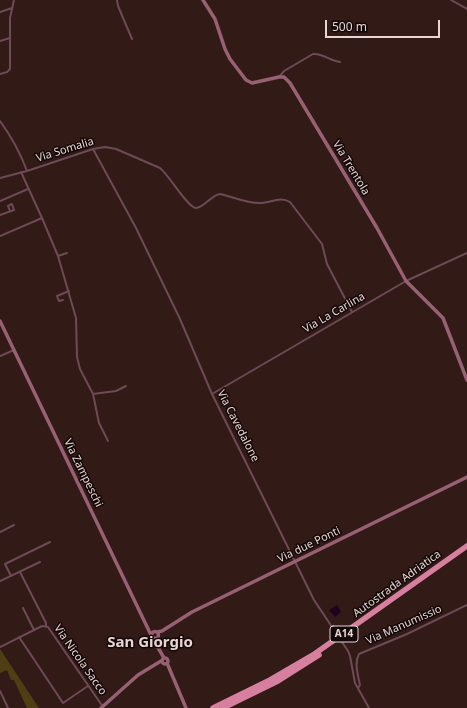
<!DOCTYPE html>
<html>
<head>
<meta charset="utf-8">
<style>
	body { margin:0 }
	#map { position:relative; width:467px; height:708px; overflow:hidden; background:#321a17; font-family:"Noto Sans",sans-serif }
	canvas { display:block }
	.scale { position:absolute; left:325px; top:20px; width:115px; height:18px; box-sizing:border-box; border:2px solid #e7d6d3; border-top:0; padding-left:5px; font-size:12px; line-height:14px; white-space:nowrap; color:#e7d6d3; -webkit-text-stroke:3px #130807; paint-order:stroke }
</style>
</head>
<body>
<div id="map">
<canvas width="467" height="708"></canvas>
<div class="scale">500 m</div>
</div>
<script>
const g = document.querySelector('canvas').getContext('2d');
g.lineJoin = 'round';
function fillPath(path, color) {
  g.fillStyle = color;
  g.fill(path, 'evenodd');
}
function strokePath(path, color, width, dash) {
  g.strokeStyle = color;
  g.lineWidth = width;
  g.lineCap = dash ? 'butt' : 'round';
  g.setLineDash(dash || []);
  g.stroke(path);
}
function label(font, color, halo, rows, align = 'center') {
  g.font = font + ' "Noto Sans",sans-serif';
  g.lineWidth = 3;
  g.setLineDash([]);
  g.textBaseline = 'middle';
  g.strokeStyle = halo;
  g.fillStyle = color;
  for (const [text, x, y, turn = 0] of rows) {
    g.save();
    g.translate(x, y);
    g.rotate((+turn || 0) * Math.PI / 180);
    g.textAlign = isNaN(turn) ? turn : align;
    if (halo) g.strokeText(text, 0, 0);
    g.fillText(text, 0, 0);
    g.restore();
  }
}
const green = new Path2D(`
	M0,649L39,708H27L14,680H11L7,670L0,673Z`);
const water = new Path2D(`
	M337,605L341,612L335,617L329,610Z`);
const street = new Path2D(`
	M117,0L118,6L132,39
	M451,0L467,9
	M0,12L12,8
	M0,41L10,38
	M0,74L7,72L10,69V18L14,0
	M279,77L284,71L313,54C323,53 330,61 340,62
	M0,121C11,136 20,152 27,171
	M93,149L136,228L180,319L212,394L314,600L348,651L350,656L355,683L369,708
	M21,172L42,218L58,256L76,318L77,357L80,369L93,394L99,423L108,441
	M0,178L27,171L93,149L105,147L116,149L160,168C169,175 188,208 196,208C204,208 211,195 220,194C230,196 250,204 260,203C271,203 280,196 290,202L322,244L327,264L352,312
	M0,201L28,189
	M0,215L14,210L12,204L8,206L10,211
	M0,236L42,218
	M58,256L67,253
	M63,300L59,301L57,296L69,291
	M0,356L14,350
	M93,394L116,391L126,386
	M212,394L406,281L467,253
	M0,532L14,525
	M20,572L46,623V626
	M11,576L5,564L50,542
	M0,581L40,562
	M23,608L34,630
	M19,637L63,703L88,686
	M0,647L42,626L48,627L103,707
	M358,688L360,685C358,675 354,663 359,654L407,634L467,605
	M0,691L8,708`);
const secondary = new Path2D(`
	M203,0L215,19L225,49L230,59L246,80L252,83L279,77H284L290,83L377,228L406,281L443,318L467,380
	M0,321L151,635
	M151.5 635a3.5 3.5 0 1 1 7 0a3.5 3.5 0 1 1-7 0Z
	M157,632L162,631L192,612L467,477
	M153,639L164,658
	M162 661a3 3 0 1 1 6 0a3 3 0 1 1-6 0Z
	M167,663L186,708
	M101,708L138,675L161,661`);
const highway = new Path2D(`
	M213,708L270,680L313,655L467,546
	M223,708L278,681L319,655`);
const shields = [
	[344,634,28]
];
const shieldNames = [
	["A14",344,634]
];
const streetNames = [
	["Via Somalia",65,150,-17],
	["Via Trentola",351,168,59],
	["Via La Carlina",334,313,-30],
	["Via Cavedalone",238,426,63],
	["Via Zampeschi",83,473,64],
	["Via due Ponti",309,545,-26],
	["Autostrada Adriatica",397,584,-36],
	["Via Manumissio",404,625,-24],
	["Via Nicola Sacco",80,660,55]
];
const districtNames = [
	["San Giorgio",150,643]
];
fillPath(green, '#4f3e14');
fillPath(water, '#210022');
strokePath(street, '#6d4a55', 2);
strokePath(secondary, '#976073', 3.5);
strokePath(highway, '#d67f9e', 5.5);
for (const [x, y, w] of shields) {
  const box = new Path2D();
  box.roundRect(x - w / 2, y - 8, w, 16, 3);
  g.fillStyle = '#130807';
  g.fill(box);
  strokePath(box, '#e7d6d3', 1);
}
label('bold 10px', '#e7d6d3', null, shieldNames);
label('11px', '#e7d6d3', '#130807', streetNames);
label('bold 15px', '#e7d6d3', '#130807', districtNames);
</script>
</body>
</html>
